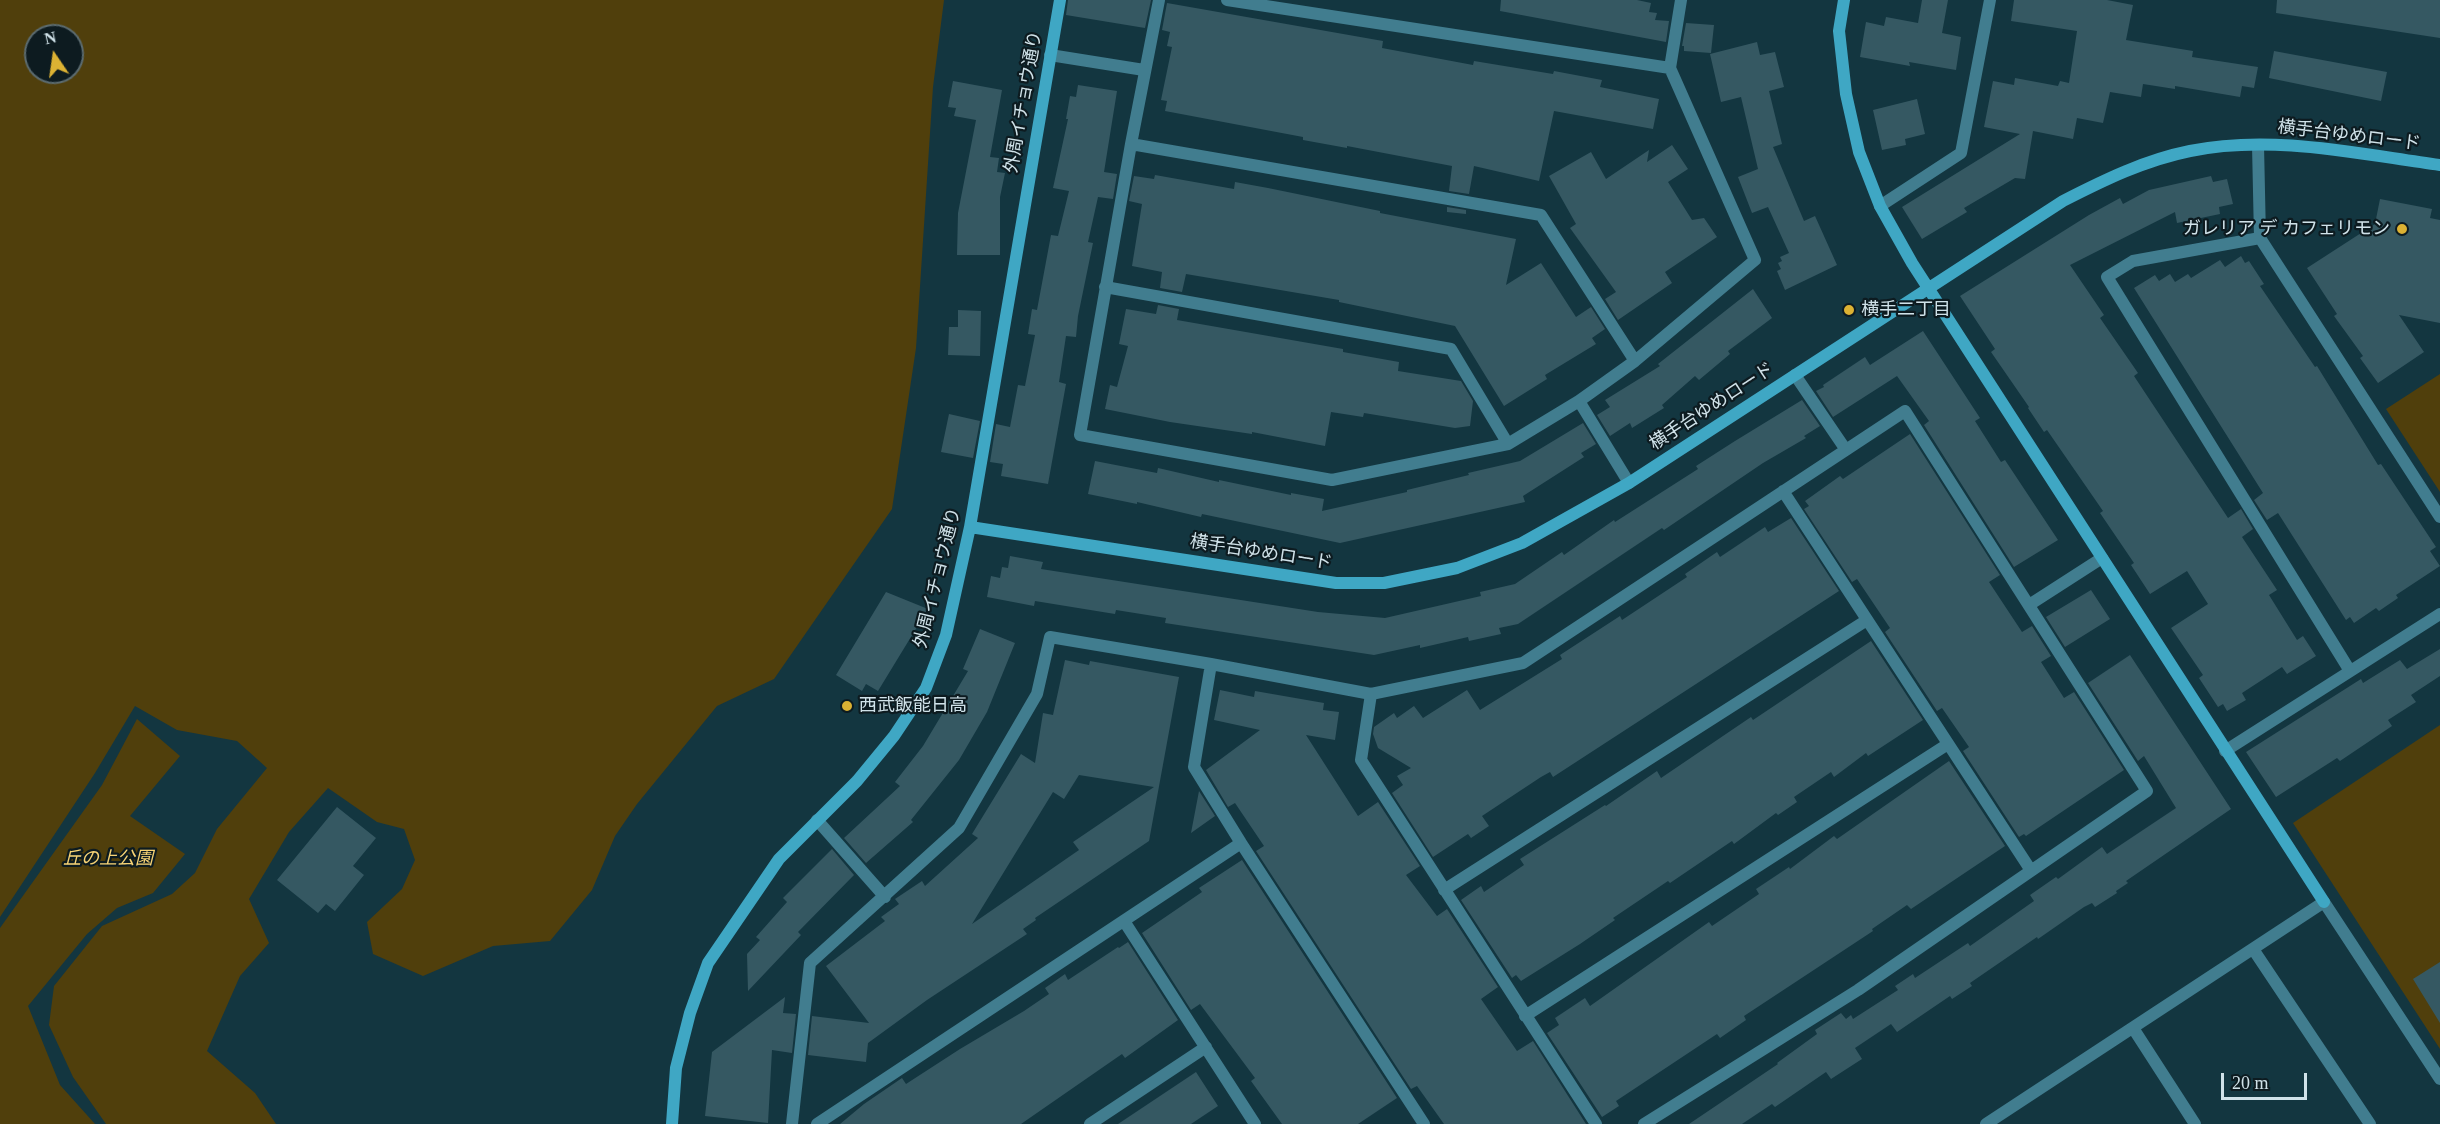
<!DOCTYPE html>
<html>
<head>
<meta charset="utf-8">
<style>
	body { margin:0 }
	#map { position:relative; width:2440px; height:1124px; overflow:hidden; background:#133640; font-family:"Times New Roman",serif }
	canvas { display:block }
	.north { position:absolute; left:24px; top:24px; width:60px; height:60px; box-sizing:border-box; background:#0d1b20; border:2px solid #5b6b70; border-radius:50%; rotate:347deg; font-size:16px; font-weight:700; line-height:24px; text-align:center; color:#d0e2e9 }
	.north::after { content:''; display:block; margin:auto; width:21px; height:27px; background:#dcb233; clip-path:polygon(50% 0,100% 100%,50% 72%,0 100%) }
	.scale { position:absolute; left:2221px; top:1073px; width:86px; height:27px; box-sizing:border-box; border:3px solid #d0e2e9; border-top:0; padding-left:8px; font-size:18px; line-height:21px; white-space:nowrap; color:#d0e2e9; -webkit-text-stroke:4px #0d1b20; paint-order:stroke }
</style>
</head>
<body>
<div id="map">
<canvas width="2440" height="1124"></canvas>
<div class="north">N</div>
<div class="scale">20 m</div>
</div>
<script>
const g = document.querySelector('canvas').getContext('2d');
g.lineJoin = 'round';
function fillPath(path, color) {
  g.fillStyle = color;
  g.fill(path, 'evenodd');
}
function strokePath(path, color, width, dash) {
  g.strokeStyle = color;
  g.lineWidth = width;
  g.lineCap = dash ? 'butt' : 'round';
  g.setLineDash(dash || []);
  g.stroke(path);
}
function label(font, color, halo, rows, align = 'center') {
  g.font = font + ' "Times New Roman","Noto Sans JP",serif';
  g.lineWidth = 4.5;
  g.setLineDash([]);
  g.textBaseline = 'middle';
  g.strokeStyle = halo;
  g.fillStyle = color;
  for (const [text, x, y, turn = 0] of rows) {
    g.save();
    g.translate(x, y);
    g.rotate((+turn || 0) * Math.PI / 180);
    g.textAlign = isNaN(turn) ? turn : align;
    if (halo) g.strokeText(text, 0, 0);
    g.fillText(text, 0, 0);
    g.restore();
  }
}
const green = new Path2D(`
	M0,0H944L933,87L916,348L892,509L774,679L717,706L637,804L615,836L592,890L550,941L493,946L423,976L373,954L367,922L402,889L415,860L404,829L377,822L328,788L289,832L249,899L269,943L240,976L207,1051L255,1093L276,1124H106L73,1077L49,1025L54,986L102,926L172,894L195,873L217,829L267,768L237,741L177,730L135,706L95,773L0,917ZM36,36H72V72H36Z
	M2440,374V492L2386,409Z
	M137,719L180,756L130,816L185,854L153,893L117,908L87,934L28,1006L60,1085L95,1124H0V928L102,785Z
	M2440,725V1049L2293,823Z`);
const building = new Path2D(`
	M1068,0H1151L1145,28L1066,15Z
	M1501,0H1637L1651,3L1649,12L1657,13L1655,20L1669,21L1666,42L1500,11Z
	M1922,0H1948L1942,33L1961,37L1956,70L1909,62L1910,66L1860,57L1866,22L1884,26L1886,17L1918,23Z
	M2014,0H2107L2133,5L2126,40L2193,51L2192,57L2258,67L2254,88L2242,86L2240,97L2175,86V89L2143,84L2141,97L2110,92L2103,123L2077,118L2073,139L2033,131L2025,179L2015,178L1964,208L1967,212L1922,239L1902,207L2020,134L1984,127L1993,81L2014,85L2015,78L2058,86L2060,81L2069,83L2077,31L2011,21Z
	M2277,0H2440V38L2276,13Z
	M1167,3L1383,41L1382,48L1473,65L1474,61L1553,74L1554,71L1602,80L1600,87L1659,99L1653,129L1554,111L1539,181L1474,166L1469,194L1449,191L1452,166L1347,146V148L1303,140V137L1165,111L1167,101L1161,100L1172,47L1167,46L1170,32L1162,30Z
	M1686,23L1714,25L1711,53L1684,51V46H1682Z
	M1757,42L1760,55L1775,52L1784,87L1769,91L1782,144L1773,147L1804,221L1815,216L1837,265L1785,290L1777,271L1781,269L1778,263L1782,261L1780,257L1789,253L1768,207L1752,213L1738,177L1758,169L1741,97L1721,102L1710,54Z
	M2274,51L2387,72L2381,101L2269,78Z
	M953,81L1002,90L990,157L999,158L997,172L1005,173L1000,197V255H957L958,213L976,120L954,116L956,108L948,107Z
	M1078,85L1117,91L1104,172L1117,174L1113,199L1098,197L1088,242L1093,243L1078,316L1076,337L1066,336L1059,382L1066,384L1048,484L1001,476L1003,464L990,462L996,424L1010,427L1018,385L1025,386L1035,335L1028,334L1032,309L1037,310L1051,235L1058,236L1069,191L1053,188L1068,119H1066L1070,96L1076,97Z
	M1917,99L1925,134L1905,139L1906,145L1882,150L1873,110Z
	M1672,145L1688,169L1668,182L1692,220L1704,218L1717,237L1665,272L1672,283L1618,320L1605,299L1616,292L1570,228L1576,224L1549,176L1591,152L1606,179L1649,150L1647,162Z
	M1155,175L1234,189L1235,182L1268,188L1380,211V213L1516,239L1506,285L1541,263L1576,317L1591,307L1605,329L1592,338L1596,344L1545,375L1547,379L1504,406L1455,326L1339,302V300L1186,274L1182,292L1160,288L1162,272L1132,266L1142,204L1129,201L1134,176L1154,179Z
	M2211,176L2213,182L2227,179L2233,204L2219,207L2220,214L2177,223L2175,212L2070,265L2104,315L2100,318L2138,373L2134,376L2228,518L2241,509L2253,529L2242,537L2277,590L2269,595L2297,640L2303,636L2316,656L2287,674L2282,667L2242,693L2246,700L2227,711L2223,704L2218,707L2199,678L2203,675L2171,628L2208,604L2187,571L2150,594L2131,565L2134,563L2100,513L2103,511L2047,430L2044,432L2028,408L2029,407L1991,352L1995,349L1960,296L2089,215L2120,198L2123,204L2149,190Z
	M2380,199L2432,209L2430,218L2440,220V323L2399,315L2424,352L2378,383L2360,358L2363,356L2334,316L2337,314L2307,268L2375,224Z
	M1447,207L1466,210V214L1447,212Z
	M2241,256L2245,263L2249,261L2264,284L2260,286L2315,367L2317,366L2378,465L2381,464L2436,547L2430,551L2440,566L2396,595L2398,598L2379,611L2376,608L2354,623L2350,617L2346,620L2278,513L2267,520L2254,500L2263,493L2134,288L2155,275L2159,281L2170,274L2175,282L2188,274L2191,278L2220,260L2225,267Z
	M1753,289L1772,318L1728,351L1730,354L1699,380L1695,376L1662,405L1664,408L1632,428L1630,423L1610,436L1597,415L1610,407L1605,400L1660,366L1658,364Z
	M1158,305L1179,309L1177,320L1343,349V352L1399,362L1398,371L1461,381L1473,401L1470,426L1455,428L1364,413L1363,417L1331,412L1325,446L1252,432V434L1170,422L1105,409L1110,385L1117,387L1128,346L1119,344L1126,309L1156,314Z
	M958,310L981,311L980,356L948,355L949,327H958Z
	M1923,331L1980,418L1975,421L2001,462L2005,460L2058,540L2014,567L1924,425L1929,421L1897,376L1833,417L1816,391L1824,387L1823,385L1865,357L1870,365Z
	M1802,400L1820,426L1804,436L1806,438L1763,463L1664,530L1662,528L1518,624L1499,628L1501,634L1469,641L1468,637L1420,648V645L1374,655L1165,623L1166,618L1116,610L1115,614L1035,601L1034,606L987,597L991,576L1000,578L1002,567L1008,568L1010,556L1043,562L1041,569L1318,612L1385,618L1481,596L1480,592L1515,584L1562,552L1564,555L1614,520L1615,522L1698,469L1696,466L1735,441Z
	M949,414L980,421L973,458L941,452Z
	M1583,423L1596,444L1581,453L1584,457L1523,496L1525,502L1340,543L1202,514L1201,517L1137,502V504L1088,494L1095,461L1157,473L1158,468L1219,482V480L1291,495V493L1324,499L1322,511L1407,492V490L1469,475L1468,473L1520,461Z
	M1910,434L2000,575L1989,582L2022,632L2032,626L2051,656L2041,662L2064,698L2074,692L2124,770L2026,836L2024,834L2019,837L1963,751L1969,747L1942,708L1937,711L1885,632L1890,628L1857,579L1852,582L1804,509L1809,506L1805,501L1840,476L1843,479Z
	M1791,518L1839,591L1553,777L1550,772L1541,777L1482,816L1489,826L1471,838L1468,834L1433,857L1392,793L1403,785L1397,776L1411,768L1378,748L1373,734L1374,727L1394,713L1397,718L1414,706L1423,718L1467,690L1480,710L1562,659L1560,655L1620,616L1622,620L1687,577L1685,574L1717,552L1720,557L1765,527L1768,532Z
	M2091,590L2110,619L2065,647L2046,617Z
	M886,592L928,609L878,691L866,684L862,691L836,675Z
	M980,629L1015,643L987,712L959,760L911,820L913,822L866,863L844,838L900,786L895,782L923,746L968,671L963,669Z
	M1871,641L1923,720L1868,756L1866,753L1834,777L1831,772L1794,797L1797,802L1778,815L1776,813L1734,844L1732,841L1670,883L1668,881L1613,918L1615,920L1580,944L1521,981L1516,975L1512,978L1461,900L1481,886L1484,892L1524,865L1520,859L1605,805L1606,806L1657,771L1661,778L1751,717L1753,720Z
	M2440,649V676L2411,695L2416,702L2388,720L2392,726L2340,761L2337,758L2276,797L2246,752L2361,679L2363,683L2400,660L2407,669Z
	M2130,655L2231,809L2126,881L2128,883L2116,891L2117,893L2095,907L2092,903L2084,907L2038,939L2037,937L1970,983L1972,986L1952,999L1950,996L1897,1032L1891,1024L1855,1048L1862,1059L1831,1079L1826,1072L1775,1107L1772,1104L1742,1124H1689L1778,1064L1777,1063L1817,1034L1815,1030L1841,1013L1846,1019L1851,1015L1853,1019L1898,990L1895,986L1913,974L1915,978L1968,943L1970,946L2034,901L2030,895L2056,877L2058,879L2102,847L2107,854L2176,808L2144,756L2138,761L2088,683Z
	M1065,660L1089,665L1090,661L1179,677L1149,841L1035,918L1036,920L1023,929L1027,934L927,1000L868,1043L866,1062L808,1055L812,1016L869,1023L826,966L885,921L881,917L899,904L895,899L922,881L925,886L978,838L972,834L1021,754L1035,763L1043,713L1053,715ZM1079,775L1154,787L1073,842L1079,850L972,924L1053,792L1064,799Z
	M1220,690L1254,697L1255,691L1324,703L1323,710L1339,712L1335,740L1306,735L1358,816L1378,802L1420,866L1406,875L1437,916L1447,909L1498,987L1481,999L1517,1051L1533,1041L1586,1124H1444L1417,1086L1411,1089L1256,851L1264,846L1235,803L1228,807L1206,770L1260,730L1214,720Z
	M1949,761L2005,846L1911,909L1907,905L1872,929L1873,931L1744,1016L1746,1020L1720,1038L1717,1034L1616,1101L1619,1106L1602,1117L1547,1033L1559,1025L1555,1018L1585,998L1590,1006L1709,922L1712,926L1759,894L1756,889L1789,867L1790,869L1834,836L1837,839Z
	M1199,791L1215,816L1191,833Z
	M337,807L376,838L353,866L364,875L335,911L326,904L318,913L277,880Z
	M832,849L854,875L798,932L801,935L748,991L747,954L760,940L756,937L787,902L783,898Z
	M1242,860L1397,1098L1358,1124H1282L1251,1081L1255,1078L1200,1004L1191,1010L1142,933L1202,892L1199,888Z
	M1128,942L1178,1020L1125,1058L1122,1054L1021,1124H840L864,1104L902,1078L906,1084L960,1049L1024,1011L1049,994L1045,988L1065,974L1068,980L1118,947L1119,948Z
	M2440,962V1023L2413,979Z
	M785,997L783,1013L796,1014L792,1053L772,1050L768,1123L705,1116L712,1052Z
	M1196,1072L1218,1106L1191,1124H1118Z`);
const street = new Path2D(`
	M1159,0L1131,144L1080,435L1332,480L1508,444L1579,401L1635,361L1755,260L1670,68L1681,0
	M1227,0L1670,68
	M1050,55L1144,70
	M1131,144L1541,215L1635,361
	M2258,145L2260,238L2440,517
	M1880,206L1961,153L1990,0
	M2260,238L2133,261L2107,277L2350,671
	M1105,287L1451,349L1508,444
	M1795,375L1846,450
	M1579,401L1629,483
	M1783,491L2030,869
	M2029,605L2102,558
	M1211,664L1194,767L1241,843L1424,1124
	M1371,694L1361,760L1596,1124
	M2225,751L2440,614
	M817,820L885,897
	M1444,890L1867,620
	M1124,921L1255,1124
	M2253,949L2370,1124
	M1525,1016L1948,744
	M2133,1028L2195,1124
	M792,1124L810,963L959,828L1037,694L1050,637L1211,664L1371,694L1523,663L1905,411L2147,791L1858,990L1644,1124
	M817,1124L1241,843
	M1090,1124L1206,1047
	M1986,1124L2324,902L2440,1079`);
const secondary = new Path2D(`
	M1844,0L1839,31L1846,94L1859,152L1880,206L1912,263L2324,902
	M970,527L1336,583H1384L1457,568L1522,543L1629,483L2063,201C2104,180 2145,160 2190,151C2272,134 2358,154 2440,165
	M672,1124L676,1068L690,1013L708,963L779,859L857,781L894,736L926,688L946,635L970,527L1060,0`);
const markers = [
	[2402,229,6,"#dcb233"],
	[1849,310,6,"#dcb233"],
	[847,706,6,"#dcb233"]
];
const streetNames = [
	["外周イチョウ通り",1024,102,-80],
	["横手台ゆめロード",2349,136,7],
	["横手台ゆめロード",1712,407,-33],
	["横手台ゆめロード",1261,553,9],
	["外周イチョウ通り",938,578,-76]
];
const poiNames = [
	["ガレリア デ カフェリモン",2390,229,"right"],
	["横手二丁目",1861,310],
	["西武飯能日高",859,706]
];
const parkNames = [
	["丘の上公園",108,859]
];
fillPath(green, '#503f0c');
fillPath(building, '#355862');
strokePath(street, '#417d8f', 12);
strokePath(secondary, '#3fa7c4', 12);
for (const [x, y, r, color] of markers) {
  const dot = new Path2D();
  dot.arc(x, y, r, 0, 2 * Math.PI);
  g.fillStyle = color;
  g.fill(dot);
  strokePath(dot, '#0d1b20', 2);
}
label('18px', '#d0e2e9', '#0d1b20', streetNames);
label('18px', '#d0e2e9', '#0d1b20', poiNames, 'left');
label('italic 18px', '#f7d375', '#0d1b20', parkNames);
</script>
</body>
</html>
